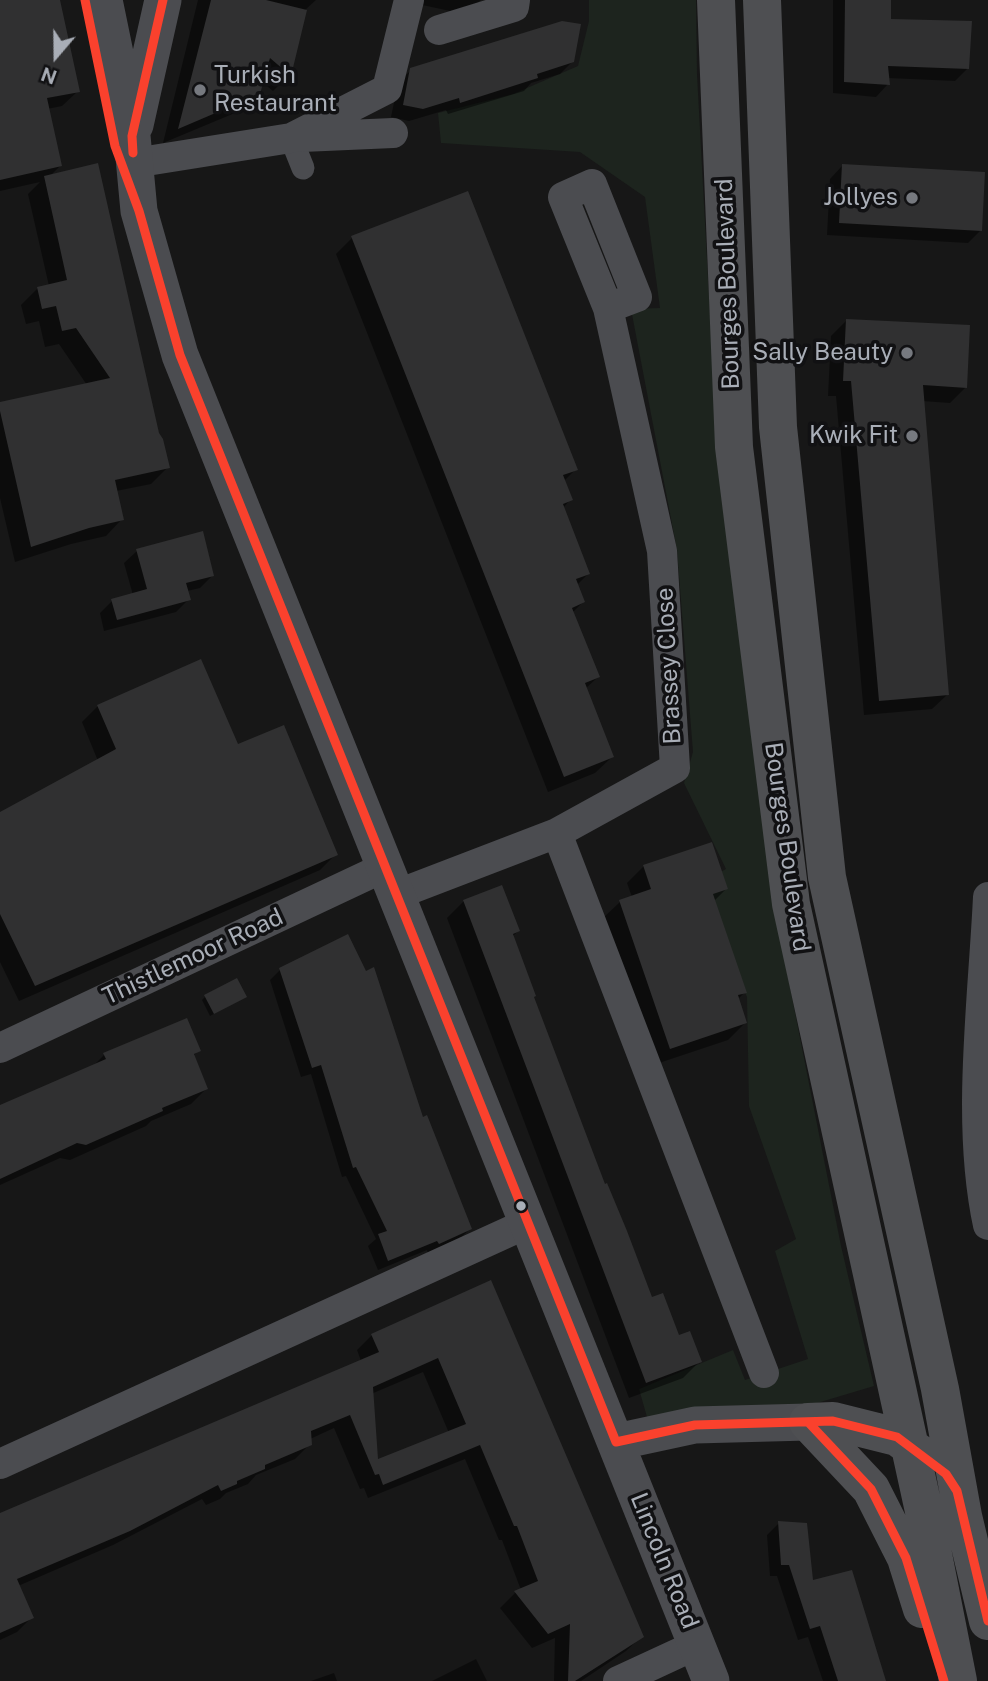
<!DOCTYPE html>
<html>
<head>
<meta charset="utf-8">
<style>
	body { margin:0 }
	#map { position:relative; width:988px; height:1681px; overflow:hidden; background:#171717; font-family:"Public Sans",sans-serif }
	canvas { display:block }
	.north { position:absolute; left:21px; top:21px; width:70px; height:70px; -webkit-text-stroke:5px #111113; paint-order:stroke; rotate:200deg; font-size:19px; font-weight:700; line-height:28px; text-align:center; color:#a9aeb7 }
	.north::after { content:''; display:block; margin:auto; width:24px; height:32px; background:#a9aeb7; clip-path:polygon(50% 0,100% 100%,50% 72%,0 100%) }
</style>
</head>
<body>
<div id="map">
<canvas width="988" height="1681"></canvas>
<div class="north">N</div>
</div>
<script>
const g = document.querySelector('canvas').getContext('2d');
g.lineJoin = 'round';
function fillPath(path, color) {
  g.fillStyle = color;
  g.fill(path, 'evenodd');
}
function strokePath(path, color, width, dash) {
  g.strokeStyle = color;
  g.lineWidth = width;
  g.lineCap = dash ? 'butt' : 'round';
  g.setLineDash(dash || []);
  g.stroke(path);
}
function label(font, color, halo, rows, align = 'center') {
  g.font = font + ' "Public Sans",sans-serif';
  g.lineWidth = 7;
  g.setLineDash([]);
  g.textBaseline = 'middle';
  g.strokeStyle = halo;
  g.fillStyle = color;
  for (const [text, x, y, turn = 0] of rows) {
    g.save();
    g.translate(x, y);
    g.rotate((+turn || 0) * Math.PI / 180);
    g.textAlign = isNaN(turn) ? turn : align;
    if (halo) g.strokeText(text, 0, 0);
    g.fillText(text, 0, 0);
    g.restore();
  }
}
const green = new Path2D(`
	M589,0H696L697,74L710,317L775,911L841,1246L874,1386L787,1412L649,1424L639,1389L733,1350L745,1380L808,1359L775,1251L796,1239L749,1106L747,997L701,883L726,869L684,783L693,752L677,550L631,309L660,308L645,197L580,152L441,143L438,113L513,94L578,66L589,21Z`);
const shadow = new Path2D(`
	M0,0H59L78,91L62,106L47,109L60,166L50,176L157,434L168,467L151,484L116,491L122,519L106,536L71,544L15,562L0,498V404L87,385L59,344L45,347L39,321L26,324L21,305L38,288L49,286L28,194L40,182L0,191Z
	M198,0H316L305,10L289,75L273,91L262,82L259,93L242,110L163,143Z
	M413,0H481L464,14L413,3Z
	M833,0H889V21L967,69L955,81L888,78V84L876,97L833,93Z
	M573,61L560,74L531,83L524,91L448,114L446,110L409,121L391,117L398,83L411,70Z
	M842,166L980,231L968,243L827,235L830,179Z
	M352,238L576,469L564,481L571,499L562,509L588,574L577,585L583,602L572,613L598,677L585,689L612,757L595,773L548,792L336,254Z
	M847,320L966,387L950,403L922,401L948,694L932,709L864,715L836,396H828L831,336Z
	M137,551L213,575L200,588L187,591L189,599L176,612L104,631L100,613L112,601L133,595L124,563Z
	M98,706L237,746L336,854L320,870L19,1001L0,962V814L98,761L82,722Z
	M644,866L726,889L714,901L745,992L737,1000L745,1023L728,1040L653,1065L603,918L620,902L632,897L627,883Z
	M464,901L518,931L512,937L533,997L604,1186L651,1299L678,1337L700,1361L683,1378L629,1398L447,918Z
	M280,970L422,1119L470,1229L459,1239L428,1254L427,1250L378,1270L368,1246L376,1239L346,1176L342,1177L311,1074L301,1077L270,980Z
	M206,996L245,997L210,1016L202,1000Z
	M199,1050L193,1056L206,1089L191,1104L151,1121L146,1126L70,1160L60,1158L0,1185V1107L92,1067L104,1055Z
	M490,1283L642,1636L626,1651L581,1681H554L555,1638L532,1648L500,1608L515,1593L521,1590L502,1540H499L465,1459L368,1498L364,1488L360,1489L334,1428L310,1439V1444L295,1459L256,1475L248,1484L226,1493L220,1499L206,1505L202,1499L113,1545L18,1586L32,1617L17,1632L0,1640V1515L361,1361L357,1350L372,1335ZM423,1372L449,1433L376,1461L371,1394Z
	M779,1523L811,1583L884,1681H823L808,1637L798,1640L777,1576H770L767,1535Z
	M476,1659L487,1681H432Z
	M334,1673L337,1681H311Z`);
const building = new Path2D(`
	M0,0H60L80,92L47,98L62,166L0,180Z
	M211,0H266L307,10L291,76L270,58L260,94L178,129Z
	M845,0H891V19L972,21L969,69L888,66L890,85L844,82Z
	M562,21L581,24L574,62L537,74L538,78L460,103L459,98L423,109L403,105L410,68Z
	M98,163L159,433L163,439L170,468L115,480L124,520L89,528L31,547L0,411V402L110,378L76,328L62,331L56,306L42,309L37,287L67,280L44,176Z
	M842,164L985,172L982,231L839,223Z
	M468,191L578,470L563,475L573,500L563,504L590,574L576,579L585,602L572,608L600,677L585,683L614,757L564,777L351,236Z
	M846,319L970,325L967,388L923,385L949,695L879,701L851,381H843Z
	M203,531L214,576L186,583L191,600L117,620L111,599L147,589L136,549Z
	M201,659L238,744L284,725L338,855L35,986L0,914V812L116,749L97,705Z
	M712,842L728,889L713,894L747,993L738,995L747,1023L670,1049L619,900L651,889L643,865Z
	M502,885L520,931L513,934L536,996L534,997L605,1184L607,1183L627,1231L652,1297L663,1293L679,1335L690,1331L702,1362L646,1383L463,900Z
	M348,934L366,971L374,967L423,1117L427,1115L472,1229L439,1244L437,1241L388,1261L378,1234L387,1231L356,1167L353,1168L321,1065L312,1068L279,968Z
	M237,978L247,997L214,1014L204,995Z
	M187,1018L201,1051L194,1054L208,1089L162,1108L163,1111L86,1145L77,1143L0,1179V1105L106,1059L103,1053Z
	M491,1280L644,1637L575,1681H568L570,1624L548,1634L514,1591L538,1581L517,1526H514L480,1445L383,1485L379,1474L375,1475L350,1415L311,1431L312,1445L265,1465V1469L237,1481V1484L221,1491L218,1485L130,1531L17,1579L34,1618L0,1633V1513L379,1352L371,1334ZM438,1358L466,1424L378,1459L373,1387Z
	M778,1521L807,1523L813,1580L852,1570L886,1681H838L820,1626L810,1629L789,1565H781Z`);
const pedestrian = new Path2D(`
	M291,138L303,168`);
const minor = new Path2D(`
	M439,30L514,7L515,0
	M302,137L393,133
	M134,163L291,138L387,89L409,0
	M557,833L764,1373
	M398,894L557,833L675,768L662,551L608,308L563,197L592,184L637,297L608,308
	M988,897C983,1002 966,1123 988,1225
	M0,1048L387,866
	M0,1464L528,1223
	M618,1681L698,1644`);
const tertiary = new Path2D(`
	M104,0L132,136L139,211L180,355L711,1681
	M135,125L163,0
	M616,1442L695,1425L808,1422`);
const primary = new Path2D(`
	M716,0L734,447L791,904L929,1534L958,1681
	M762,0L778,427L827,877L940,1389L963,1516L988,1621
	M808,1422L871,1489L906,1558L922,1609
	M808,1422L833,1421L897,1437L923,1456`);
const bus1 = new Path2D(`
	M85,0L115,146L139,211L180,355L616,1442
	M133,153L132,136L163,0
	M808,1422L871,1489L906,1558L944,1681
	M616,1442L695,1425L833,1421L897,1437L946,1474L957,1491L988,1621`);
const markers = [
	[200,90,7,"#76797f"],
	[912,198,7,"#76797f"],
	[907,353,7,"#76797f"],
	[912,436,7,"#76797f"],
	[521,1206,6,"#a9aeb7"]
];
const poiNames = [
	["Turkish",214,76,"left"],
	["Restaurant",214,104,"left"],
	["Jollyes",898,198],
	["Sally Beauty",893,353],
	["Kwik Fit",898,436]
];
const streetNames = [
	["Bourges Boulevard",728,284,-92],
	["Brassey Close",669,666,-93],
	["Bourges Boulevard",787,847,82],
	["Thistlemoor Road",193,957,-25],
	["Lincoln Road",664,1561,68]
];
fillPath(green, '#1d241e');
fillPath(shadow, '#0007');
fillPath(building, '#303031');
strokePath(pedestrian, '#4b4c50', 23);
strokePath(minor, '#4b4c50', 30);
strokePath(tertiary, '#4b4c50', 37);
strokePath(primary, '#4e4f52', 38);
strokePath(bus1, '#fa412d', 9);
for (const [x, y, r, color] of markers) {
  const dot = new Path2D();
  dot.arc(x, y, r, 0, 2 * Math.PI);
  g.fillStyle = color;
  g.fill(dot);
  strokePath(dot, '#111113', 2.5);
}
label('24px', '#a9aeb7', '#111113', poiNames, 'right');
label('24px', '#a9aeb7', '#111113', streetNames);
</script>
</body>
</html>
